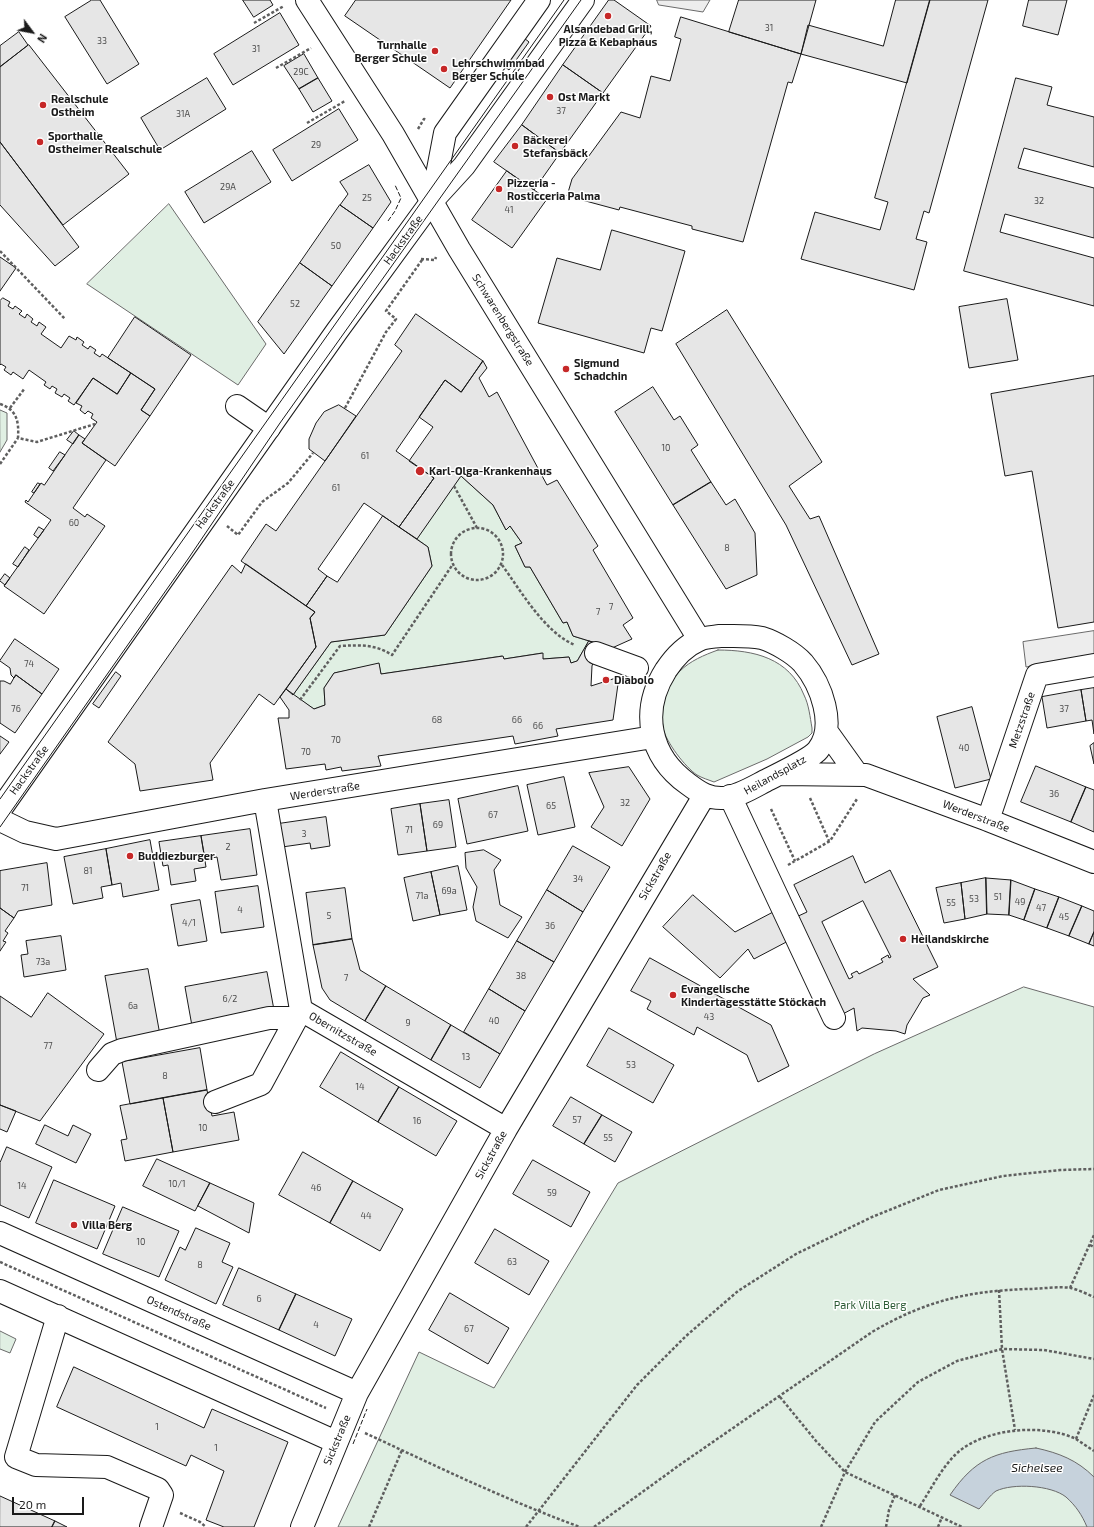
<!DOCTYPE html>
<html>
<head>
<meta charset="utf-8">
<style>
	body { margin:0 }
	#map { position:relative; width:1094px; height:1527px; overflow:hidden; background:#fff; font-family:"Exo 2",sans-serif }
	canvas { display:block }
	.north { position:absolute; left:12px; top:12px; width:40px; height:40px; -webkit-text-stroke:3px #fff; paint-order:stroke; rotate:122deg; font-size:11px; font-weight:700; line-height:16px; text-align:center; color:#1a1a1a }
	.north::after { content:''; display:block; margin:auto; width:14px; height:18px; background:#1a1a1a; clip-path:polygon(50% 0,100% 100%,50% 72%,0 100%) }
	.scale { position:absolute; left:12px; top:1497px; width:72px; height:18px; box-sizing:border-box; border:2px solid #1a1a1a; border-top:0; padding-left:5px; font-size:12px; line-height:14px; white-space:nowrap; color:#1a1a1a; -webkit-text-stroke:3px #fff; paint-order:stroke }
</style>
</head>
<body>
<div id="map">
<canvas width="1094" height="1527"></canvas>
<div class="north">N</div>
<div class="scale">20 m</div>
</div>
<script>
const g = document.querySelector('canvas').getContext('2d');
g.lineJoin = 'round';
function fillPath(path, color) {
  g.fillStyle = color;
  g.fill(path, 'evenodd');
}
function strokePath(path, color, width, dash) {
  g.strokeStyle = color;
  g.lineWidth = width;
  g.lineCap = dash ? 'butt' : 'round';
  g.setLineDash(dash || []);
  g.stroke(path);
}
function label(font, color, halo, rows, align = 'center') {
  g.font = font + ' "Exo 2",sans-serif';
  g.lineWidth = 3;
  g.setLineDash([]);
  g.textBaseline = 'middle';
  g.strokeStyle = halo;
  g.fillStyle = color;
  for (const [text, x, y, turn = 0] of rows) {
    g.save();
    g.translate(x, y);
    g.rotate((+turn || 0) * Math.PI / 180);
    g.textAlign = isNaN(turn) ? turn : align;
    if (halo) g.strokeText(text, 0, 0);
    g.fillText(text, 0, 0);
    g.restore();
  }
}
const green = new Path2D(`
	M169,204L266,344L238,385L87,284Z
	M0,410L7,413V440L0,452Z
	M461,476L493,505L506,530L510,526L522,543L515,546L525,567H530L563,623L567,622L573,636L589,641L577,661L571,663L569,657L543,659L542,653L504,659L502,656L381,674L379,664L334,673L324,688L325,705L314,709L293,695L331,642L385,635L432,566L428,547L417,539Z
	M718,650C754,650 789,658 804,695C809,705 810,717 812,728V733L808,737L767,759L714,782C709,780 702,778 697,775C685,767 666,742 663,728C659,710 666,683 680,671C690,661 704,655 718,650Z
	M1024,987L1094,1007V1527H338L419,1352L494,1388L618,1183L874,1054Z
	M0,1331L16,1339L10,1353L0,1349Z`);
const parking = new Path2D(`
	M657,0H710L703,12L659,5Z
	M1094,631V656L1026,667L1023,642Z`);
const water = new Path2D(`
	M1036,1448C1059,1453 1077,1460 1094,1477V1527H1087C1082,1515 1076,1506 1066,1497C1051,1485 1013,1483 996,1491C990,1495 984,1504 979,1509L950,1495C975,1459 994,1452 1036,1448Z`);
const building = new Path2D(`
	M92,0H100L139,64L107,84L65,17Z
	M243,0H270L273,5L254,17Z
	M356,0H511L450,88L345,16Z
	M609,0H614L651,26L603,93L563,65Z
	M739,0H816L801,54L729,32Z
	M896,0H930L907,83L801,54L808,25L883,46Z
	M930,0H988L929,213L924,211L916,239L927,242L914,290L801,259L815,212L880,230L888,202L875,198Z
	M1029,0H1067L1058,35L1023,26Z
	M280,13L299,45L233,85L214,54Z
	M681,17L801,54L792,83L788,82L743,242L692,229V226L620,207L619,210L567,196L572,179L621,112L640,118L651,76L670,81L681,39L675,37Z
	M19,32L28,45L0,67V46Z
	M524,38L529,42L509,70L504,66Z
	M29,45L129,174L63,225L0,142V67Z
	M304,54L318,78L299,89L284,66Z
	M563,65L603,93L560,153L522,125Z
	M207,78L226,109L160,150L141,118Z
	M318,78L332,101L313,112L299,89Z
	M1016,78L1052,87L1047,105L1094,117V167L1024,148L1018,168L1094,188V238L1005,214L1000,232L1094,258V306L964,271Z
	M339,109L358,140L292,181L273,150Z
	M522,125L560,153L534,190L494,162Z
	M0,142L79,247L55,266L0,205Z
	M252,151L271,182L204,223L185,192Z
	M369,165L391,202L373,228L340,205L348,194L340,182Z
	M507,171L547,199L512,248L472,220Z
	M340,205L373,228L332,286L300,263Z
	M612,230L685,251L662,331L651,328L644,353L538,323L557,258L600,270Z
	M0,257L16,268L0,291Z
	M300,263L332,286L284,354L258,322Z
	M3,298L10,302L8,306L13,309L15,306L22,311L19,314L25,318L27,314L33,319L31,322L37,326L39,322L46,327L41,334L61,348L69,336L76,340L77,337L84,342L82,345L88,349L90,346L96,350L94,353L100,357L102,354L131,373L117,394L93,378L74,405L68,401L70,398L64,394L62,397L55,393L57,389L52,386L50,389L44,385L46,382L29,370L23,379L13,372L11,375L4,370L6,367L1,364L0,365V301Z
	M1007,299L1018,360L969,368L959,307Z
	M727,310L822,462L789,486L810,519L819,516L879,654L852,665L786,525L676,344Z
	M416,314L483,361L461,392L445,380L396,451L434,478L399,527L364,503L318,569L327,576L306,606L241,561L266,524L276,531L402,351L395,345Z
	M135,317L191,355L150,416L141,410L155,389L108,358Z
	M483,361L487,368L479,378L489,397L497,392L547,485L557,480L598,546L593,550L633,618L623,625L632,639L612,648L573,636L567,622L563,623L530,567H525L515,546L522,543L510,526L506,530L493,505L461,476L417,539L399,527L434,478L409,461L433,427L419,417L445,380L461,392Z
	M131,373L155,389L141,410L150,416L115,466L82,443L97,422L91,418L93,414L88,411L85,414L80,410L82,406L76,403L93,378L117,394Z
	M1094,376V622L1058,628L1032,471L1005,476L991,394Z
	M653,387L674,420L680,416L698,445L691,450L711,482L673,505L615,412Z
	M339,405L356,416L325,461L309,449V439L316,423L324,412Z
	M74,431L79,435L73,444L67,440Z
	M79,435L85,439L82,443L106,460L73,508L85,517L87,514L105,526L44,614L4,586L51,520L25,502L26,500L28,502L41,483L44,485Z
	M60,452L65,455L53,471L49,468Z
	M711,482L726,505L735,499L755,533L757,575L726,589L673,505Z
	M38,483L40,484L34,493L32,492Z
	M383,516L428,547L432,566L385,635L331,642L293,695L286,689L316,647L310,618L315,612L306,606L327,576L337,582Z
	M39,527L44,530L38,538L34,535Z
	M25,547L29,550L18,567L13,564Z
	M246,564L315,612L310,618L316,647L274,705L259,694L210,763L213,780L140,791L135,764L108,742L232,565L241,573Z
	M5,574L10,578L5,585L0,581Z
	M15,639L59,669L42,694L16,675L14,678L11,675L10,668L0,661Z
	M589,641L599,644L592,666L591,686L619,677L613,720L556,729L558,736L515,744L513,736L378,756L381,766L342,771L341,767L326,770L325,764L286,769L278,718H289V710L280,697L286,689L314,709L325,705L324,688L334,673L379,663L381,674L503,656L504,659L543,653V659L569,657L571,663L577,661Z
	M116,672L121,676L99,708L93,704Z
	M16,675L42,694L15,733L0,723V681H4L10,684Z
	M1094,688V734L1092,720L1086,721L1081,690Z
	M1081,690L1086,721L1047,728L1042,697Z
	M972,707L991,779L955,788L937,717Z
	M0,736L9,742L0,754Z
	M1094,743V764L1090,746Z
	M1036,766L1086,787L1071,822L1021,802Z
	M629,767L650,799L622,846L591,827L604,807L589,773Z
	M564,777L575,827L538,835L527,785Z
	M518,786L528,831L467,844L458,799Z
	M1086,787L1094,790V832L1071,822Z
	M449,800L456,847L427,851L420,804Z
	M420,804L427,851L398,855L391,809Z
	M326,817L330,846L311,849L310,843L282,847L278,824Z
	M250,829L257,875L221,880L217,857L205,859L201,836Z
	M201,836L206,867L194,869L196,881L171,885L168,865L163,866L159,842Z
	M150,840L159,890L123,897L121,883L112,885L106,849Z
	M573,846L610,867L583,912L547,890Z
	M106,849L112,885L101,887L103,898L73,904L64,857Z
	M484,850L501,860L494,870L500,905L522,917L508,938L476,921L473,907L477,887L466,868L465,853Z
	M853,856L865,883L890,870L938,967L913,979L930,995L923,998L907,1025L905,1034L896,1031L862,1028L857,1031L854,1008L841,1015L794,918L807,912L794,885ZM863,901L891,957L889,958L888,955L881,959L883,962L859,974L857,971L851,974L853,977L849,979L822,922Z
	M47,863L52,905L18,911L14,918L0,908V871Z
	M458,866L467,910L440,915L431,872Z
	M431,872L440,915L413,921L404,878Z
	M986,878L987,914L965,919L961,883Z
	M986,878L1011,880L1009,915L987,914Z
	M1011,880L1035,889L1024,920L1009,915Z
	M961,883L965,919L944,923L936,888Z
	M258,886L264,927L221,933L215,892Z
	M345,888L352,939L313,945L306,893Z
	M1035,889L1059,897L1047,928L1024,920Z
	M547,890L583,912L554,962L517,941Z
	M693,895L735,932L775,911L792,939L754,959L748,949L720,978L663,927Z
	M1059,897L1082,906L1069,936L1047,928Z
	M200,900L207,941L178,946L171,905Z
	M1082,906L1094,911V932L1089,944L1069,936Z
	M0,908L14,918L5,931L8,933L3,941L6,942L0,951Z
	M1094,932V946L1089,944Z
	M61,936L66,970L24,977L21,955L28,954L26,941Z
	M352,939L360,970L386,986L365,1021L330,1000L322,988L313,945Z
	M517,941L554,962L525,1011L489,989Z
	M650,958L771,1025L789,1066L758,1082L747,1055L697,1027L694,1035L647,1009L651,1001L631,991Z
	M148,969L160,1035L117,1043L105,976Z
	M267,972L274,1010L192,1026L185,987Z
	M386,986L451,1025L431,1060L365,1021Z
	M489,989L525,1011L500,1054L464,1032Z
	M48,993L104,1034L40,1121L0,1105V996L31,1017Z
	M451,1025L500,1054L480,1088L431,1060Z
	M609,1028L674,1065L653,1103L587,1066Z
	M200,1048L207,1090L130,1104L122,1062Z
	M341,1052L399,1087L378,1122L320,1087Z
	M399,1087L457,1121L436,1156L378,1122Z
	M207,1090L212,1116L234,1112L239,1140L173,1152L163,1098Z
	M571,1097L602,1115L584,1144L553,1126Z
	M163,1098L173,1152L125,1161L121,1140L127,1139L120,1106Z
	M0,1105L16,1111L7,1132L0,1129Z
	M602,1115L632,1132L615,1162L584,1144Z
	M45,1125L68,1136L73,1125L91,1134L76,1163L36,1144Z
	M7,1147L52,1167L29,1218L0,1205V1163Z
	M303,1152L353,1181L330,1223L279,1195Z
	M157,1159L210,1183L195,1211L143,1186Z
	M533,1160L590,1192L571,1227L513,1194Z
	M54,1180L115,1206L97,1249L36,1223Z
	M353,1181L403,1209L380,1251L330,1223Z
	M210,1183L254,1203L249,1233L198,1206Z
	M123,1207L179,1231L159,1277L103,1254Z
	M196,1228L230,1243L222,1262L233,1267L216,1304L165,1280L180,1247L185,1250Z
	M495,1229L549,1261L529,1295L475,1263Z
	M239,1268L296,1294L279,1330L223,1305Z
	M450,1293L509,1328L488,1364L429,1330Z
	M296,1294L352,1319L335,1356L279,1330Z
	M74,1367L204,1428L212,1409L288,1442L254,1527H224L206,1520L224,1471L191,1455L186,1466L57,1407Z
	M0,1496L55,1521L52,1527H0Z
	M55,1521L67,1527H52Z`);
const path = new Path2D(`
	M254,23L284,6
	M276,68L311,48
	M307,123L345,101
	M418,129L424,119L427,120
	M0,251L65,319
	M421,259L435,260L436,257
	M0,404C17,410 19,421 18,438L37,442L95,424
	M10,408L25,388
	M345,408L386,332L396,319L386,311L422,260
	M0,464L18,438
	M454,486L477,528
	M227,526L238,535L262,502L288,483L313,453
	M451 554a26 26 0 1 1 52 0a26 26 0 1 1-52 0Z
	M502,565C521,591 545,633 575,645
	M300,700L340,646C360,645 375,644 392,655L453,564
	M810,798L829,841
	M771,809L795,861
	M788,865L830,841L857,799
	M1090,1245L1094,1247
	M0,1262L326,1408
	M1070,1288L1094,1235
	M999,1290L1002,1349L1015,1430
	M780,1397L816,1441L845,1472L962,1527
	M365,1433C436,1466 506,1500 580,1527
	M1076,1439L1094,1395
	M920,1506C931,1489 941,1469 955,1455C982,1428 1043,1423 1076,1439C1082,1443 1088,1447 1094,1451
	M180,1513L200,1522L206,1527
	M369,1527L402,1450
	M526,1527L637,1385L686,1336L738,1291L796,1254L872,1217L939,1190L1003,1176L1060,1170L1094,1169
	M594,1527L681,1464L872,1332C925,1301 967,1291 1028,1289C1041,1289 1058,1286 1071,1288C1079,1290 1087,1294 1094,1297
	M821,1527L845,1472L875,1422L918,1382L957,1361L1002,1349L1044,1350L1094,1359
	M886,1527L889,1510L895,1495
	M938,1527L942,1517`);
const minor = new Path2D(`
	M307,0L393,134L459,249L699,639
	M237,406L269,428
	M720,636C734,636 748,635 762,638C775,642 794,653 803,663C821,684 837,726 818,750C812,758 779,774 769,779C755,786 740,796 724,798C709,799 700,793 688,784C649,756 640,711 666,670C674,658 685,646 699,640C705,637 713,637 720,636Z
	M596,653L637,668
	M827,732L857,774
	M781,774L866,775L988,820L1094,862
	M730,796L834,1018
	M265,800L301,1010L506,1129
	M0,820L25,832L56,839L265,800L653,737
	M988,820L1037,675L1094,665
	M98,1070L112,1054L122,1050L269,1018H297
	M215,1102L261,1084L301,1010
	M0,1233L357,1393
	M0,1291L336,1442
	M58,1316L16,1457L36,1465L107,1467L158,1489L162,1495L151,1527
	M302,1527L357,1393L506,1129L704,796`);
const major = new Path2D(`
	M432,201L445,133L539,0
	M0,810L337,331L432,201L464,166L583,0`);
const tram = new Path2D(`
	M0,799L564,0
	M0,827L188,559L280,423L581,0`);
const fence = new Path2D(`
	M388,221L395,211L401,198L395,185
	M353,1444L367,1409`);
const markers = [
	[608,16,4,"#c62828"],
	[435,51,4,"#c62828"],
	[444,69,4,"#c62828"],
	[550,97,4,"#c62828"],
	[43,105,4,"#c62828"],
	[40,142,4,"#c62828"],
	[515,146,4,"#c62828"],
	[499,189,4,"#c62828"],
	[566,369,4,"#c62828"],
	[420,471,5,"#c62828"],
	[606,680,4,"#c62828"],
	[130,856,4,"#c62828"],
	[903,939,4,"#c62828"],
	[673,995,4,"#c62828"],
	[74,1225,4,"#c62828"]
];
const numberNames = [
	["31",769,28],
	["33",102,41],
	["31",256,49],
	["29C",301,72],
	["37",561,111],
	["31A",183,114],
	["29",316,145],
	["29A",228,187],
	["25",367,198],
	["32",1039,201],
	["41",509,210],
	["50",336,246],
	["52",295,304],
	["10",666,448],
	["61",365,456],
	["61",336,488],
	["60",74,523],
	["8",727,548],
	["7",611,607],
	["7",598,612],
	["74",29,664],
	["76",16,709],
	["37",1064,709],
	["68",437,720],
	["66",517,720],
	["66",538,726],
	["70",336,740],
	["40",964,748],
	["70",306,752],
	["36",1054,794],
	["32",625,803],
	["65",551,806],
	["67",493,815],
	["69",438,825],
	["71",409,830],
	["3",304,834],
	["2",228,847],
	["81",88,871],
	["34",578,879],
	["71",25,888],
	["69a",449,891],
	["71a",422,896],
	["51",998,897],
	["53",974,899],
	["49",1020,902],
	["55",951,903],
	["47",1041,908],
	["4",240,910],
	["5",329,916],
	["45",1064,917],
	["4/1",189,923],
	["36",550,926],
	["73a",43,962],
	["38",521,976],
	["7",346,978],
	["6/2",230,999],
	["6a",133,1006],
	["43",709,1017],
	["40",494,1021],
	["9",408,1023],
	["77",48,1046],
	["13",466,1057],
	["53",631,1065],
	["8",165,1076],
	["14",360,1087],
	["57",577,1120],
	["16",417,1121],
	["10",203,1128],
	["55",608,1138],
	["10/1",177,1184],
	["14",22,1186],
	["46",316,1188],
	["59",552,1193],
	["44",366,1216],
	["10",141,1242],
	["63",512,1262],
	["8",200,1265],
	["6",259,1299],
	["4",316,1325],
	["67",469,1329],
	["1",157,1427],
	["1",216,1448]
];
const poiNames = [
	["Alsandebad Grill,",608,29,"center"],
	["Pizza & Kebaphaus",608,42,"center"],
	["Turnhalle",427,45,"right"],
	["Berger Schule",427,58,"right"],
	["Lehrschwimmbad",452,63],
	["Berger Schule",452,76],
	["Ost Markt",558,97],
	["Realschule",51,99],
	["Ostheim",51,112],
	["Sporthalle",48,136],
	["Ostheimer Realschule",48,149],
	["Bäckerei",523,140],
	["Stefansbäck",523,153],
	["Pizzeria -",507,183],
	["Rosticceria Palma",507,196],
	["Sigmund",574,363],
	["Schadchin",574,376],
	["Karl-Olga-Krankenhaus",429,471],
	["Diabolo",614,680],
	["Buddiezburger",138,856],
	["Heilandskirche",911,939],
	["Evangelische",681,989],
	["Kindertagesstätte Stöckach",681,1002],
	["Villa Berg",82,1225]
];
const streetNames = [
	["Hackstraße",403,240,-54],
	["Schwarenbergstraße",503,320,58],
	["Hackstraße",215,504,-54],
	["Metzstraße",1022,720,-71],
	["Hackstraße",29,770,-54],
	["Heilandsplatz",775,775,-29],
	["Werderstraße",325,791,-9],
	["Werderstraße",976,816,21],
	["Sickstraße",655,876,-60],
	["Obernitzstraße",343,1034,30],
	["Sickstraße",491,1155,-61],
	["Ostendstraße",179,1313,24],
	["Sickstraße",337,1440,-67]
];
const parkNames = [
	["Park Villa Berg",870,1305]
];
const waterNames = [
	["Sichelsee",1037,1468]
];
fillPath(green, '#e0efe3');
strokePath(green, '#6a6a6a', 1);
fillPath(parking, '#ededed');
strokePath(parking, '#6a6a6a', 1);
fillPath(water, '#c6d2dc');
strokePath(water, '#6a6a6a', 1);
fillPath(building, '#e6e6e6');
strokePath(building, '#1a1a1a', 1);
strokePath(minor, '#1a1a1a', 24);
strokePath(major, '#1a1a1a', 24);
strokePath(path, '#5f5f5f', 2.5, [3, 2]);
strokePath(minor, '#fff', 22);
strokePath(major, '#fff', 22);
strokePath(tram, '#1a1a1a', 1);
strokePath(fence, '#1a1a1a', 1, [5, 2]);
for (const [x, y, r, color] of markers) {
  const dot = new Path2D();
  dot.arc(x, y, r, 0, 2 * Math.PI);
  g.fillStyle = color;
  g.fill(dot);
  strokePath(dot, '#fff', 1.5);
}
label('9px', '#4d4d4d', null, numberNames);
label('bold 11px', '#1a1a1a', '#fff', poiNames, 'left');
label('11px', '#1a1a1a', '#fff', streetNames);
label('11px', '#2b5a34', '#fff', parkNames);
label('italic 12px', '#1a1a1a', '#fff', waterNames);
</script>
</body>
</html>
